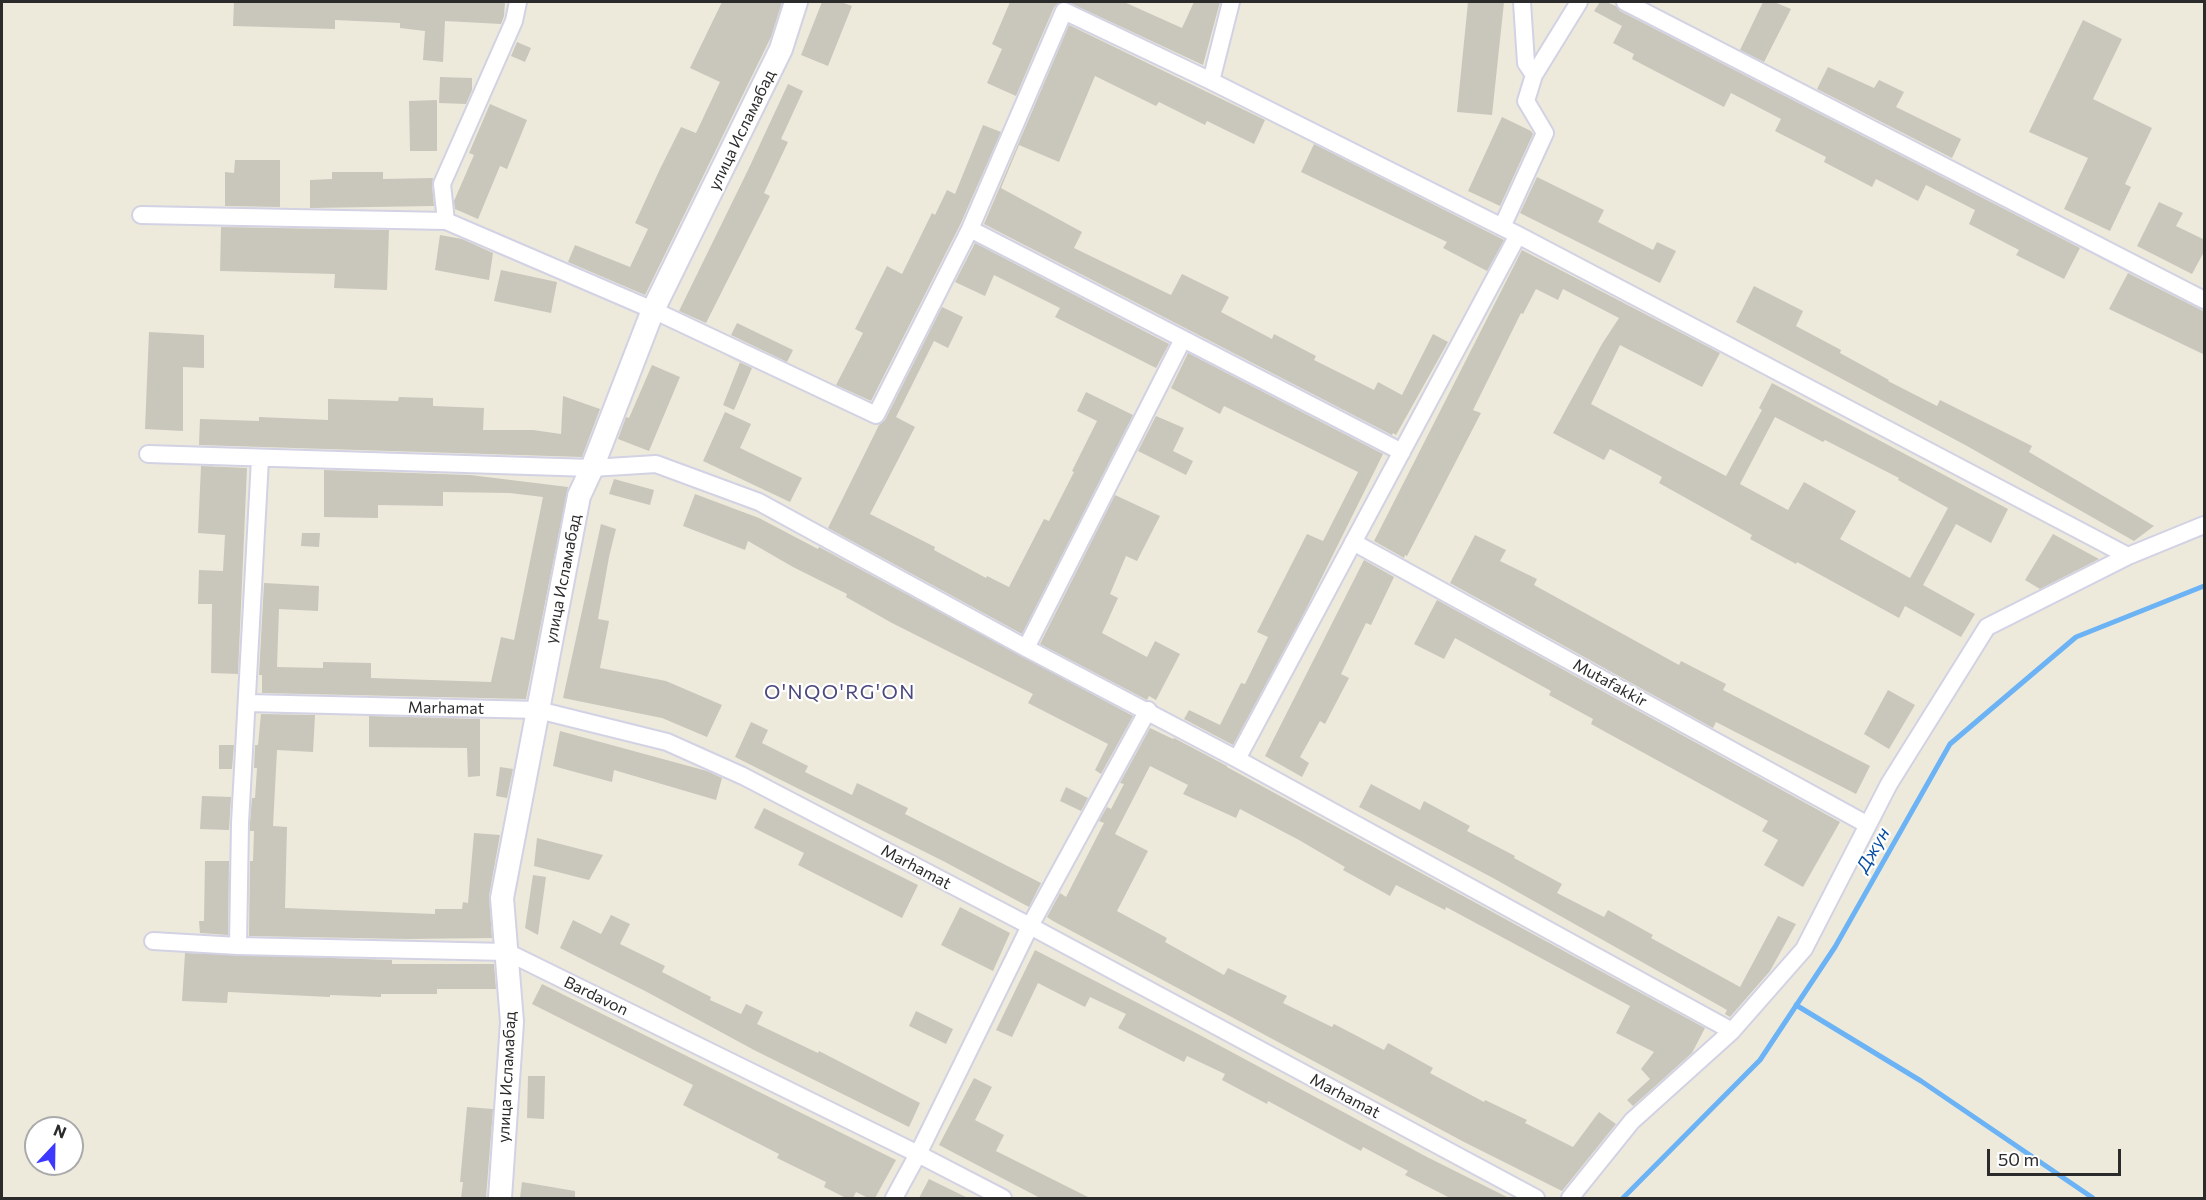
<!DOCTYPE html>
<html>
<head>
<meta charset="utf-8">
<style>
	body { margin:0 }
	#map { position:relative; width:2206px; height:1200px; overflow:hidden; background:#edeadc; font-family:Commissioner,sans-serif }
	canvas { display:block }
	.frame { position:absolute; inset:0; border:3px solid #2b2b2b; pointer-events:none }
	.north { position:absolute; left:24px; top:1116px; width:60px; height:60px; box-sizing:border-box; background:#fff; border:2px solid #aaa; border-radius:50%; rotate:22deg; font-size:16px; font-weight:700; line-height:24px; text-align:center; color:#2b2b2b }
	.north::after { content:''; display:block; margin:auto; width:21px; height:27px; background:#3d38ff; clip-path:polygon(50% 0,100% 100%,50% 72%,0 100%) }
	.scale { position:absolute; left:1987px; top:1149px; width:134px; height:27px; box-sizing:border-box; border:3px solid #2b2b2b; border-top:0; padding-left:8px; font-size:18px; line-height:21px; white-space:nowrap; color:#2b2b2b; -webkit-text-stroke:4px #fff; paint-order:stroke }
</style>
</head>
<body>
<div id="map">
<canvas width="2206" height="1200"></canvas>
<div class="frame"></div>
<div class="north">N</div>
<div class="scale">50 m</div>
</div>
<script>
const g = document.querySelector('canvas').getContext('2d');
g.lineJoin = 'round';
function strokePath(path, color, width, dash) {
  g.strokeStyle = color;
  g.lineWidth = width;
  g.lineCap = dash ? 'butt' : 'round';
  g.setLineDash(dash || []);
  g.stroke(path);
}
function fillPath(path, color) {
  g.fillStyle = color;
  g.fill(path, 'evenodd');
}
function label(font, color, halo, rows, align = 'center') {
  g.font = font + ' Commissioner,sans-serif';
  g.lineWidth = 4.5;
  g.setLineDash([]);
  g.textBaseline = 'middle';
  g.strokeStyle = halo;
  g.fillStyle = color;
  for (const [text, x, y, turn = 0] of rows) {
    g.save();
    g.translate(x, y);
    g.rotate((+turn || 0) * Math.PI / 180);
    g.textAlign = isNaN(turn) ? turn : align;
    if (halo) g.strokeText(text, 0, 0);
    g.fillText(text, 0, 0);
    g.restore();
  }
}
const stream = new Path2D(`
	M1796,1005L1921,1081L2093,1198
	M1623,1198L1760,1060L1835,947L1950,744L2076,637L2204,586`);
const building = new Path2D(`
	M234,2H505L504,16L501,24L445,21L443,62L423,60L425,31L400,28V23L335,20V29L233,26Z
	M722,2H782L771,37L645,295L568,262L575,245L630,267L648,229L635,223L660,169L681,127L696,133L720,82L690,68Z
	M822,2H841L852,6L828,66L801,55Z
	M1010,2H1060L1054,7L1016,96L987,83L1002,49L992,44Z
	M1068,2H1124L1182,28L1194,2H1220L1203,65Z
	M1468,2H1504L1492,115L1457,112Z
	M1600,2H1606L1616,6L1620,11L2080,248L2064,279L2016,255L2019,250L1969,224L1975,210L1926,185L1918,201L1876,179L1872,187L1824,162L1826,157L1775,131L1781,119L1731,93L1724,107L1632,59L1634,54L1613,43L1622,26L1594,11Z
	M1763,2H1774L1791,9L1764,62L1740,50Z
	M2083,20L2122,39L2093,99L2152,128L2125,184L2131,187L2110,231L2064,209L2088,158L2029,132Z
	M1069,25L1265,120L1254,144L1207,121L1205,125L1159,102L1156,106L1095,76L1059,162L1019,145L1001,188L1082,232L1074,248L1171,295L1182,274L1229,297L1221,312L1272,339L1274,334L1316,356L1314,360L1374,390L1378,382L1402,395L1433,334L1448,342L1396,435L1393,433L1392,435L984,224Z
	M517,42L531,48L525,62L511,56Z
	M1828,67L1874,88L1879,80L1904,92L1896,107L1961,139L1952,158L1817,89Z
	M440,77L472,78V90L466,104L439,103Z
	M788,84L803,91L781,139L788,142L764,193L770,196L706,323L679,311L748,170Z
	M437,100V151H410L409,101Z
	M490,104L527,120L507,169L500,166L478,219L455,209L454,201L474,155L469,153Z
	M1502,117L1531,131L1533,134L1500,206L1468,191Z
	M983,125L1001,132L960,225L871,401L836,385L863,333L855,329L887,266L902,274L932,213L935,215L947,190L955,194Z
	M1314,144L1504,240L1487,271L1443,248L1447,242L1301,172Z
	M235,160H280V207L225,206V172L234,173Z
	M332,172H383V179L433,178L432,185L434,206L310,208V180L332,179Z
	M1537,177L1604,210L1598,222L1653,250L1657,242L1676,251L1660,283L1520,213Z
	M2159,202L2183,213L2176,226L2205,240V250L2192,274L2137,246Z
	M221,227L389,230L387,290L334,288L335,274L220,271Z
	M440,235L462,239L493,253L489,280L435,270Z
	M975,243L1169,344L1156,368L1055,317L1060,308L994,275L985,296L955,282Z
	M1522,250L1720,353L1702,387L1620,345L1591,404L1671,447L1726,476L1762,410L1759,408L1772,383L2008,509L1991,543L1956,524L1923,585L1975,614L1961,637L1905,606L1899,618L1797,562L1796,564L1750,539L1752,535L1659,483L1662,477L1610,449L1604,460L1553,433L1602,344L1619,318L1563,289L1558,300L1536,289L1523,314L1521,313L1473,410L1481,413L1407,556L1405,555L1404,558L1374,541ZM1775,417L1823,442L1825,440L1899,478L1898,480L1948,508L1910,578L1840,539L1856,511L1804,482L1788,510L1740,484Z
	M501,270L557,282L551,313L494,301Z
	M2128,273L2205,312V355L2109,309Z
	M1754,286L1803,311L1796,326L1841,350L1840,353L1889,380L1888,381L1937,406L1940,400L2032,446L2029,452L2154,526L2134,541L1967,446L1736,322Z
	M942,307L963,317L948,348L934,341L896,417L915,427L870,514L935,547L934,550L986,578L987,576L1009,587L1044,519L1049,521L1074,472L1072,471L1097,421L1077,411L1086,392L1133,415L1022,634L828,528L879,425L885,420Z
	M737,323L793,350L787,362L731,335Z
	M149,332L204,335V368L183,367V431L145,429Z
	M1188,353L1383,454L1304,613L1233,745L1184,719L1189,710L1220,725L1241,683L1245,684L1268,637L1257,632L1307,534L1323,541L1358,472L1224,406L1220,414L1171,388Z
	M722,354L752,368L734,410L723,405L740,362Z
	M652,365L680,377L649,451L618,439L626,417L629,418Z
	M563,396L600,409L582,457L199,445L200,419L259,421V417L328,420V399L398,401L399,397L433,398V406L484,408L483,430H533L561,434Z
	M725,412L751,424L740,448L802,478L790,502L703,461Z
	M1156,416L1184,428L1173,451L1193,461L1186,475L1138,451Z
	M201,466L247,468L238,674L211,673L212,604H198L199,570L223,571L225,535L198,533Z
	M324,470L470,475L568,487L526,699L262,693V675H259L264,583L319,586L318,611L279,609L277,667L323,668V662L371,663V678L491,682L501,637L514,640L543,497L510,493L443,492V506L378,505V518L324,517Z
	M614,479L654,490L650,505L609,494Z
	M695,494L759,518L818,549L819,547L1133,716L1101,774L1095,770L1108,744L1028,703L1033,694L892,623L846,597L847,594L793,567L748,541L745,550L683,526Z
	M1115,495L1160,516L1137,561L1126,556L1110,594L1118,598L1102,633L1147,657L1155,641L1180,654L1156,700L1149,696L1147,700L1040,644Z
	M601,524L616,529L609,557L598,619L609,621L600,668L666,681L722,705L707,737L662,718L563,698Z
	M302,533H320L319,547L301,546Z
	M2053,534L2099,559L2040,589L2025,580Z
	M1475,535L1506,550L1500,561L1537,579L1534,585L1679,665L1681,661L1726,684L1723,690L1870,766L1856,794L1716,722L1713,728L1450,583Z
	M1364,560L1394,577L1371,625L1366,623L1341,674L1349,678L1325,724L1320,721L1300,757L1309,763L1302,777L1265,756Z
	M1437,600L1840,822L1803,887L1764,865L1778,840L1762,831L1768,821L1591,724L1593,719L1549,695L1551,691L1455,638L1444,659L1414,644Z
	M1888,690L1915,705L1889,749L1864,734Z
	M261,714L315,715L313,752L277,750L273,826L287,827L285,908L435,914V909H462L463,902L468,903L474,833L500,835L489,896L492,938L408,939L249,936L250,861H253L254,831H250V823L252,798H255L257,768H254L255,745H258Z
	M369,716L480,719V776L468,777L467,748L369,747Z
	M751,722L768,730L762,743L808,766L805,772L852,795L857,783L908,808L905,814L1041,883L1029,907L945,862L735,757Z
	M1150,728L1173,739L1174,738L1227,766V767L1705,1028L1692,1053L1633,1106L1627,1100L1650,1079L1641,1069L1654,1052L1616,1033L1630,1006L1446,907L1445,910L1396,885L1390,896L1343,870L1345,867L1299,840L1240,809L1236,818L1183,794L1188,785L1150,766L1115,834L1148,851L1117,911L1167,938L1165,942L1224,975L1228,968L1287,996L1283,1003L1332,1027L1334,1024L1384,1050L1388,1043L1433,1068L1430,1073L1484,1102L1485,1100L1527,1120L1525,1123L1573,1147L1599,1112L1616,1124L1562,1191L1464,1142L1053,921L1047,917L1060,893L1066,897L1104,823L1099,821L1107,807L1111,809L1124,784L1120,783Z
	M560,731L707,771L722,778L716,800L614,770L612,782L553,766Z
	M219,745H234L232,769H219Z
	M500,767L513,769L507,798L496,796Z
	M1371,784L1420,810L1424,801L1470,826L1467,831L1515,856L1514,858L1562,884L1557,893L1604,917L1608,910L1653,935L1651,938L1740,987L1778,916L1796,924L1770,971L1730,1017L1725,1014L1727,1010L1493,878L1359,807Z
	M1066,787L1088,798L1081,811L1060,801Z
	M202,796L231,797L229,830L200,829Z
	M764,808L918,885L902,918L798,865L804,853L754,828Z
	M537,838L603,855L589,880L534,866Z
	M205,861H229L228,935L200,933L199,921H204Z
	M533,875L546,877L538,935L525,928Z
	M960,907L1010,933L993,971L941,945Z
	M611,915L630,924L620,944L665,966L662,972L711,997L710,1000L741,1014L746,1004L763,1012L757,1024L818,1053L819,1051L920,1103L909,1127L754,1050L647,992L560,948L573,920L601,934Z
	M1035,950L1198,1034L1427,1157L1509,1198H1450L1405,1175L1408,1171L1363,1147L1361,1151L1268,1101L1267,1104L1222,1080L1225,1074L1187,1056L1184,1062L1118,1028L1126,1014L1090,997L1085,1007L1038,983L1012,1037L996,1030Z
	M185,953L392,960V964H494L496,989H437V994H381V997L330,995V997L228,992L227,1003L182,1001Z
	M542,984L896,1160L875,1198H868L856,1192L853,1198H846L824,1187L826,1182L777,1158L779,1154L683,1105L693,1085L532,1004Z
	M916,1011L953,1029L946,1044L909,1026Z
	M528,1076H545L544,1119L527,1118Z
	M974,1078L992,1087L975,1120L1004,1135L996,1151L1090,1198H1040L939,1145Z
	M467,1107L493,1109L486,1198H461L463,1182H460Z
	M929,1179L968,1198H919Z
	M522,1182L575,1191V1198H520Z`);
const street = new Path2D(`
	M1522,2L1526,63L1534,75
	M1625,2L2204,300
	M1211,81L1231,2
	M141,215L446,221L653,310L876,415L970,229L1064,11L1211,81L1518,235L2128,556
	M446,221L442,184L514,21L518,2
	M1502,227L1545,133L1526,101L1534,75L1579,2
	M970,229L1402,452
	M148,454L592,468L656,464L759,502L1026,648L1237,759L1732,1031
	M1353,542L1868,825
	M1026,648L1183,339
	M247,703L538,710L667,742L743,776L1030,926L1536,1198
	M1237,759L1518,235
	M153,941L238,946L507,952L918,1154L1003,1198
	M238,946L240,823L260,459
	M894,1198L918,1154L1030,926L1148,710
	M1570,1198L1632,1121L1732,1031L1804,949L1889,784L1987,627L2128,556L2204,525`);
const secondary = new Path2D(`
	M500,1198L512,1022L502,898L579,496L592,468L653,310L781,49L796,2`);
const streetNames = [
	["улица Исламабад",742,130,-64],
	["улица Исламабад",563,579,-79],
	["Mutafakkir",1610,683,29],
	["Marhamat",446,708,1],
	["Marhamat",916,867,28],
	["Bardavon",596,996,26],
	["улица Исламабад",507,1077,-87],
	["Marhamat",1345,1096,28]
];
const waterNames = [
	["Джун",1873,850,-60]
];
const quarterNames = [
	["O'NQO'RG'ON",840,692]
];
strokePath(stream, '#6bb3f4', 5);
fillPath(building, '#c9c6bc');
strokePath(street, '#d2d2e4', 20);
strokePath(secondary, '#d2d2e4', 26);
strokePath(street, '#fff', 16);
strokePath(secondary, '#fff', 22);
label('16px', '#2b2b2b', '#fff', streetNames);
label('italic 18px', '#074da3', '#fff', waterNames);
g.letterSpacing = '1.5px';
label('20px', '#4b497e', '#fff', quarterNames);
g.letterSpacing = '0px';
</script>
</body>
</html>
